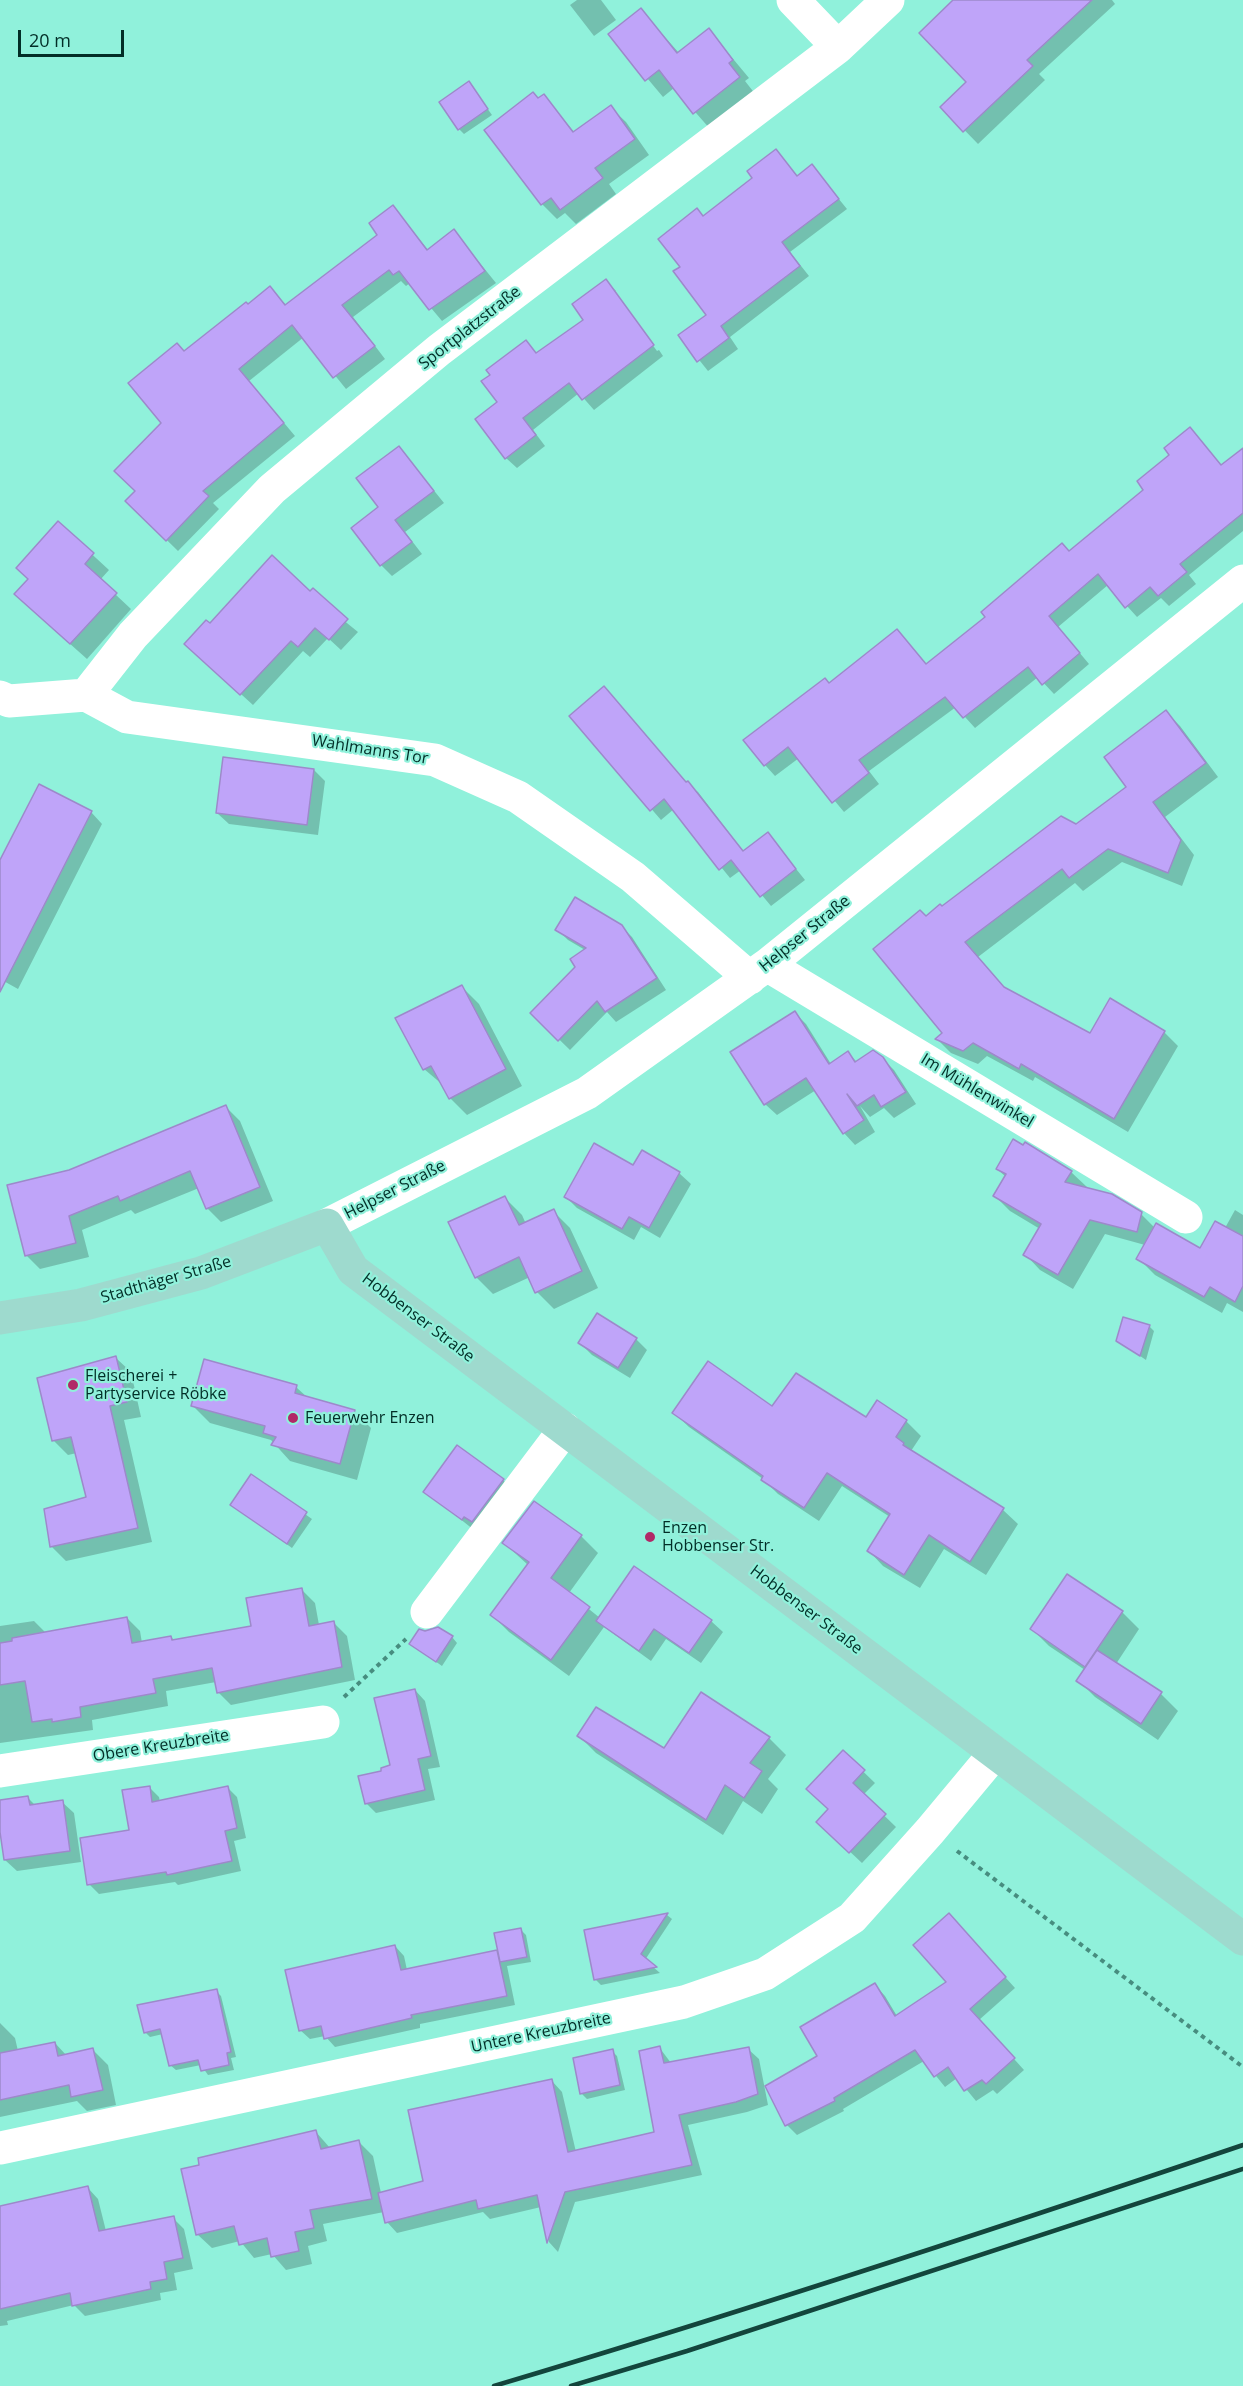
<!DOCTYPE html>
<html>
<head>
<meta charset="utf-8">
<style>
	body { margin:0 }
	#map { position:relative; width:1243px; height:2386px; overflow:hidden; background:#90f1db; font-family:"Open Sans",sans-serif }
	canvas { display:block }
	.scale { position:absolute; left:18px; top:30px; width:106px; height:27px; box-sizing:border-box; border:3px solid #022e27; border-top:0; padding-left:8px; font-size:18px; line-height:21px; white-space:nowrap; color:#022e27; -webkit-text-stroke:4px #90f1db; paint-order:stroke }
</style>
</head>
<body>
<div id="map">
<canvas width="1243" height="2386"></canvas>
<div class="scale">20 m</div>
</div>
<script>
const g = document.querySelector('canvas').getContext('2d');
g.lineJoin = 'round';
function fillPath(path, color) {
  g.fillStyle = color;
  g.fill(path, 'evenodd');
}
function strokePath(path, color, width, dash) {
  g.strokeStyle = color;
  g.lineWidth = width;
  g.lineCap = dash ? 'butt' : 'round';
  g.setLineDash(dash || []);
  g.stroke(path);
}
function label(font, color, halo, rows, align = 'center') {
  g.font = font + ' "Open Sans",sans-serif';
  g.lineWidth = 4.5;
  g.setLineDash([]);
  g.textBaseline = 'middle';
  g.strokeStyle = halo;
  g.fillStyle = color;
  for (const [text, x, y, turn = 0] of rows) {
    g.save();
    g.translate(x, y);
    g.rotate((+turn || 0) * Math.PI / 180);
    g.textAlign = isNaN(turn) ? turn : align;
    if (halo) g.strokeText(text, 0, 0);
    g.fillText(text, 0, 0);
    g.restore();
  }
}
const shadow = new Path2D(`
	M577,0H601L616,20L594,36L570,5Z
	M956,0H1112L1115,4L1039,74L1045,80L978,144L942,107L968,82Z
	M641,10L679,53L709,30L749,78L745,81L756,95L711,130L674,88L663,97L610,34Z
	M469,83L492,115L464,134L459,129Z
	M544,96L575,133L610,107L626,122L649,155L609,184L616,194L576,224L565,213L557,219L542,204L486,131Z
	M776,151L798,177L812,166L847,209L790,252L809,276L730,337L738,349L708,371L680,336L708,315L682,267L704,217L754,178Z
	M393,207L429,251L454,231L496,283L442,321L410,283L406,286L401,281L353,317L385,359L346,389L304,337L249,381L295,436L213,503L219,509L178,551L127,501L137,491L163,423L185,353L270,288L287,306L379,235Z
	M606,281L616,291H613L657,351L659,350L663,356L594,410L579,393L533,430L545,446L517,468L506,458L500,402L526,342L537,354L585,321Z
	M1200,440L1222,466L1243,449V531L1189,575L1196,584L1169,606L1161,598L1137,617L1108,585L1058,627L1089,664L1054,694L1038,677L975,728L956,707L869,771L879,784L844,812L799,758L775,776L765,765L830,685L897,631L927,665L1146,490Z
	M399,447L444,503L405,532L422,554L392,576L381,565L380,508Z
	M58,523L109,570L100,580L131,609L87,659L32,610L29,579Z
	M310,593L358,632L341,650L328,638L310,657L303,651L253,705L198,655L210,625Z
	M604,688L687,784L698,792L744,852L768,834L805,880L771,906L741,870L730,878L674,809L661,820L571,716Z
	M1166,712L1180,726L1218,777L1165,817L1194,855L1182,886L1122,862L1083,891L1075,883L978,957L1007,991L1091,1035L1164,1032L1178,1046L1128,1132L1035,1077L1033,1081L987,1056L978,1064L951,1053L937,1039L944,1033L926,918L1077,826L1128,787Z
	M314,770L325,781L318,835L229,824L217,813Z
	M91,812L102,824L18,989L0,979V863Z
	M621,926L632,937L666,990L616,1022L607,1012L570,1050L532,1013L577,967L585,950L568,940L557,929Z
	M462,987L479,1004L522,1086L467,1115L450,1098L443,1085L424,1069Z
	M795,1013L806,1024L831,1064L848,1053L857,1062L882,1058L894,1070L916,1104L894,1118L884,1108L870,1117L860,1106L875,1132L855,1145L844,1133L816,1090L777,1115L765,1104Z
	M226,1107L240,1121L273,1201L221,1222L207,1208L199,1188L135,1214L131,1210L82,1230L89,1257L40,1269L26,1255L70,1171Z
	M634,1167L679,1173L691,1184L660,1238L641,1227L634,1240L577,1208L566,1197Z
	M997,1169L1071,1172L1087,1187L1085,1189L1141,1214L1155,1228L1200,1250L1225,1228L1235,1210L1243,1215V1312L1227,1303L1222,1313L1155,1275L1138,1258L1145,1245L1105,1234L1073,1289L1040,1270L1025,1254L1040,1229L1010,1211L995,1196L1006,1177Z
	M505,1198L522,1215L526,1224L553,1211L570,1228L598,1288L554,1309L537,1292L530,1277L493,1294L476,1277Z
	M1149,1326L1154,1331L1146,1360L1118,1341Z
	M636,1339L647,1350L630,1378L592,1355L580,1343Z
	M116,1358L131,1372L141,1417L124,1420L152,1542L66,1561L52,1547L46,1510L88,1498L77,1453L68,1455L54,1441L39,1379Z
	M296,1387L308,1398L354,1411L371,1428L357,1480L290,1461L271,1440L210,1423L193,1406Z
	M877,1402L906,1421L921,1436L911,1451L1003,1510L1018,1524L986,1575L944,1549L920,1588L883,1566L869,1551L890,1517L842,1486L819,1521L778,1494L763,1479L689,1427L674,1413L773,1408L866,1419Z
	M251,1476L312,1519L292,1548L232,1505Z
	M503,1480L514,1491L474,1530L425,1491Z
	M581,1536L598,1553L569,1593L600,1618L711,1621L723,1632L701,1663L666,1639L651,1661L604,1627L569,1676L509,1632L492,1615L528,1565L504,1543Z
	M302,1590L315,1603L319,1625L334,1623L347,1636L355,1680L231,1705L218,1692L216,1682L166,1691L168,1706L92,1720L93,1730L0,1743V1626L34,1621L46,1633L127,1618L140,1631L142,1643L171,1637L175,1641L253,1628Z
	M1122,1612L1139,1629L1116,1664L1161,1694L1178,1711L1158,1740L1095,1697L1078,1680L1085,1670L1049,1646L1032,1629Z
	M452,1637L457,1643L442,1666L411,1644Z
	M415,1690L425,1701L440,1767L428,1769L435,1800L376,1813L366,1803L383,1772L391,1767Z
	M579,1736L665,1750L769,1738L786,1755L768,1779L778,1789L762,1814L743,1801L723,1835L596,1753Z
	M843,1752L875,1783L863,1795L896,1827L862,1863L830,1833V1810Z
	M149,1787L159,1797L160,1802L227,1787L237,1797L246,1838L234,1841L241,1871L178,1885L175,1882L99,1894L89,1884L131,1832Z
	M28,1798L36,1806L62,1802L74,1813L81,1862L17,1871L5,1860L0,1802Z
	M667,1915L672,1919L645,1960L660,1973L601,1985L596,1980L586,1931Z
	M959,1926L1015,1988L979,2020L1024,2070L997,2094L993,2090L976,2101L957,2078L945,2087L924,2061L843,2109L844,2111L797,2135L787,2125L819,2056L875,1985L885,1996L897,2016L948,1982Z
	M521,1930L526,1935L531,1962L507,1966L515,2005L420,2024V2028L335,2047L325,2036L310,2039L300,2030L395,1946L404,1956L407,1970L497,1952L500,1955Z
	M216,1991L221,1996L236,2057L231,2058L234,2070L208,2075L201,2065L176,2070L170,2065L163,2034L150,2037L145,2032Z
	M0,2023L15,2038L18,2051L55,2043L67,2056L93,2050L108,2065L116,2105L87,2111L77,2101L0,2117Z
	M659,2047L671,2063L748,2049L759,2059L768,2105L747,2112L688,2125L702,2175L575,2202L558,2252L549,2242L541,2207L490,2219L483,2212L397,2233L387,2222L384,2212L323,2224L327,2241L308,2246L312,2264L286,2270L272,2254L254,2258L240,2241L212,2248L198,2235L316,2132L330,2148L359,2142L373,2156L381,2193L425,2182L552,2081L562,2092L576,2152L656,2134Z
	M612,2051L617,2056L625,2090L587,2099L582,2094Z
	M88,2188L98,2199L106,2231L173,2218L184,2229L193,2269L174,2273L177,2290L160,2293L161,2300L85,2316L74,2305L7,2321L8,2325L0,2326V2208Z`);
const building = new Path2D(`
	M953,0H1092L1027,60L1033,66L963,132L940,107L966,82L919,33Z
	M641,8L677,53L709,28L733,60L729,63L740,77L693,114L659,70L645,81L608,34Z
	M469,81L488,109L458,130L439,102Z
	M533,92L538,98L544,94L573,132L611,105L635,139L595,168L603,178L560,210L551,198L541,205L484,130Z
	M776,149L797,176L812,164L839,199L782,242L800,266L721,326L729,338L697,362L678,335L706,315L673,271L680,267L658,239L697,208L703,216L752,178L747,171Z
	M393,205L427,250L454,229L485,271L429,310L399,271L393,275L389,270L342,305L375,346L333,378L292,325L239,369L284,423L203,491L209,496L166,541L125,501L135,491L114,471L161,423L128,383L177,343L184,351L246,302L248,304L270,286L285,305L377,235L369,223Z
	M606,279L654,345L582,400L569,383L523,418L536,435L505,459L475,419L497,402L481,381L490,375L486,370L526,340L536,353L583,320L572,304Z
	M1190,427L1221,465L1243,448V513L1180,564L1187,572L1158,596L1150,587L1125,608L1098,574L1049,616L1080,653L1042,685L1028,667L963,718L945,697L859,760L869,773L832,803L788,747L764,766L743,740L825,678L829,683L897,629L926,664L985,617L981,612L1062,543L1069,551L1143,490L1137,481L1169,455L1164,448Z
	M399,446L434,491L395,520L412,542L380,566L351,528L378,507L356,478Z
	M58,521L94,553L85,564L117,593L70,644L14,594L28,579L16,568Z
	M272,555L310,591L313,588L348,619L329,640L315,628L298,647L291,641L240,695L184,644L206,620L210,623Z
	M604,686L686,782L688,781L743,851L768,832L796,869L760,897L731,860L719,870L664,799L650,811L569,716Z
	M1166,710L1206,763L1153,802L1181,840L1168,873L1108,849L1069,878L1062,869L965,942L1004,987L1090,1033L1110,998L1165,1031L1114,1119L1021,1064L1019,1069L973,1043L963,1051L935,1039L942,1033L873,949L920,910L926,916L940,904L942,906L1061,816L1076,824L1126,787L1104,757Z
	M223,757L314,769L307,825L216,813Z
	M39,784L92,811L0,992V860Z
	M575,897L622,925L657,978L605,1012L597,1001L558,1041L530,1013L575,967L570,959L586,948L555,930Z
	M462,985L506,1069L449,1099L431,1066L423,1070L395,1018Z
	M795,1011L829,1064L848,1051L855,1062L873,1050L883,1057L906,1092L881,1107L874,1095L857,1106L847,1094L864,1120L843,1134L806,1078L764,1105L730,1052Z
	M226,1105L260,1187L206,1209L190,1171L120,1201L118,1196L69,1216L76,1243L25,1256L7,1185L69,1170Z
	M1013,1139L1023,1145L1025,1142L1072,1171L1065,1182L1112,1194L1142,1212L1137,1232L1090,1220L1058,1275L1023,1255L1041,1224L993,1196L1006,1174L996,1169Z
	M594,1143L633,1165L642,1150L680,1172L649,1228L629,1217L622,1229L564,1197Z
	M505,1196L519,1225L554,1209L582,1271L535,1293L519,1257L475,1278L448,1222Z
	M1215,1221L1243,1236V1286L1235,1302L1210,1287L1204,1297L1136,1259L1156,1223L1200,1248Z
	M597,1313L637,1338L618,1368L578,1343Z
	M1123,1317L1150,1325L1140,1356L1116,1341Z
	M116,1356L127,1402L110,1406L138,1528L50,1547L44,1509L86,1497L71,1437L52,1441L37,1378Z
	M204,1359L297,1385L295,1393L355,1410L340,1464L271,1445L276,1437L263,1433L265,1426L191,1406Z
	M708,1361L772,1406L796,1373L866,1417L877,1400L907,1420L896,1437L904,1443L903,1445L1004,1508L970,1562L929,1535L904,1575L867,1551L890,1514L827,1473L804,1508L761,1480L763,1476L672,1413Z
	M457,1445L504,1479L472,1522L464,1517L462,1520L423,1492Z
	M251,1474L307,1512L287,1544L230,1505Z
	M534,1501L582,1535L551,1578L590,1607L551,1660L490,1615L529,1562L502,1543Z
	M634,1566L712,1620L689,1653L654,1629L639,1651L596,1621Z
	M1067,1574L1123,1611L1085,1667L1030,1629Z
	M302,1588L309,1626L334,1621L342,1667L217,1693L212,1668L153,1679L156,1693L80,1707L81,1717L52,1722V1719L32,1722L25,1681L0,1685V1643L12,1641V1638L127,1617L132,1643L171,1636L172,1640L251,1626L246,1598Z
	M438,1627L453,1636L436,1662L409,1644L419,1629L425,1631Z
	M1097,1650L1162,1692L1141,1724L1076,1681Z
	M415,1689L431,1756L418,1759L425,1790L365,1804L358,1776L381,1771V1768L390,1765L374,1698Z
	M701,1692L770,1737L750,1763L762,1771L744,1798L725,1785L706,1820L577,1736L596,1707L664,1748Z
	M843,1750L865,1770L853,1783L886,1814L849,1853L816,1822L828,1809L806,1789Z
	M150,1786L152,1802L228,1786L237,1828L225,1831L232,1861L167,1875L166,1872L87,1885L80,1838L129,1830L122,1790Z
	M28,1796L30,1805L63,1800L70,1851L4,1860L0,1832V1800Z
	M668,1913L641,1954L657,1967L594,1980L584,1930Z
	M949,1913L1006,1977L970,2009L1015,2058L986,2084L982,2080L964,2091L948,2067L934,2077L915,2050L834,2098L835,2101L785,2126L765,2086L817,2056L800,2027L875,1983L895,2016L946,1982L913,1945Z
	M521,1928L527,1957L500,1962L494,1933Z
	M395,1945L401,1970L497,1950L507,1996L411,2015L412,2018L324,2039L321,2026L299,2031L285,1970Z
	M217,1989L231,2052L227,2053L229,2065L201,2071L198,2060L169,2066L160,2029L144,2033L137,2005Z
	M55,2042L58,2056L93,2048L103,2090L71,2097L69,2085L0,2100V2053Z
	M660,2046L664,2063L749,2047L758,2094L736,2102L679,2115L692,2165L565,2192L547,2243L537,2195L478,2209L476,2200L385,2223L378,2193L423,2181L408,2110L552,2079L568,2152L654,2132L639,2051Z
	M613,2049L620,2085L580,2094L573,2058Z
	M316,2130L321,2149L359,2140L372,2199L310,2210L314,2228L295,2232L299,2251L271,2257L267,2238L239,2245L234,2226L196,2235L181,2169L199,2165L198,2158Z
	M88,2186L99,2231L174,2216L183,2258L164,2262L167,2279L150,2282L151,2289L72,2306L70,2293L0,2309V2206Z`);
const path = new Path2D(`
	M344,1697L406,1639
	M957,1851L1243,2067`);
const minor = new Path2D(`
	M793,0L838,47
	M86,695L133,635L272,489L439,350L838,47L888,0
	M0,697L9,701L86,695L127,717L435,760L518,797L633,877L750,978
	M767,965L1186,1217
	M327,1225L587,1093L767,965L1243,581
	M427,1612L565,1429
	M0,1771L323,1722
	M0,2148L684,2002L765,1974L852,1918L930,1831L995,1753`);
const major = new Path2D(`
	M0,1318L81,1305L201,1273L327,1225L353,1270L1243,1939`);
const rail = new Path2D(`
	M494,2386C746,2311 995,2229 1243,2145
	M571,2386L687,2351L1243,2169`);
const markers = [
	[73,1385,6,"#b12867"],
	[293,1418,6,"#b12867"],
	[650,1537,6,"#b12867"]
];
const streetNames = [
	["Sportplatzstraße",470,328,-38],
	["Wahlmanns Tor",370,750,9],
	["Helpser Straße",805,934,-39],
	["Im Mühlenwinkel",977,1091,31],
	["Helpser Straße",395,1190,-27],
	["Stadthäger Straße",166,1280,-16],
	["Hobbenser Straße",418,1318,37],
	["Hobbenser Straße",806,1610,37],
	["Obere Kreuzbreite",161,1746,-9],
	["Untere Kreuzbreite",541,2033,-12]
];
const poiNames = [
	["Fleischerei +",85,1376],
	["Partyservice Röbke",85,1394],
	["Feuerwehr Enzen",305,1418],
	["Enzen",662,1528],
	["Hobbenser Str.",662,1546]
];
fillPath(shadow, '#0003');
fillPath(building, '#bfa4f9');
strokePath(building, '#9d89ca', 1.5);
strokePath(path, '#478d7f', 4, [4.5, 4.5]);
strokePath(minor, '#fff', 33);
strokePath(major, '#9edace', 33);
strokePath(rail, '#13453c', 4.5);
for (const [x, y, r, color] of markers) {
  const dot = new Path2D();
  dot.arc(x, y, r, 0, 2 * Math.PI);
  g.fillStyle = color;
  g.fill(dot);
  strokePath(dot, '#90f1db', 2);
}
label('16px', '#022e27', '#90f1db', streetNames);
label('16px', '#022e27', '#90f1db', poiNames, 'left');
</script>
</body>
</html>
